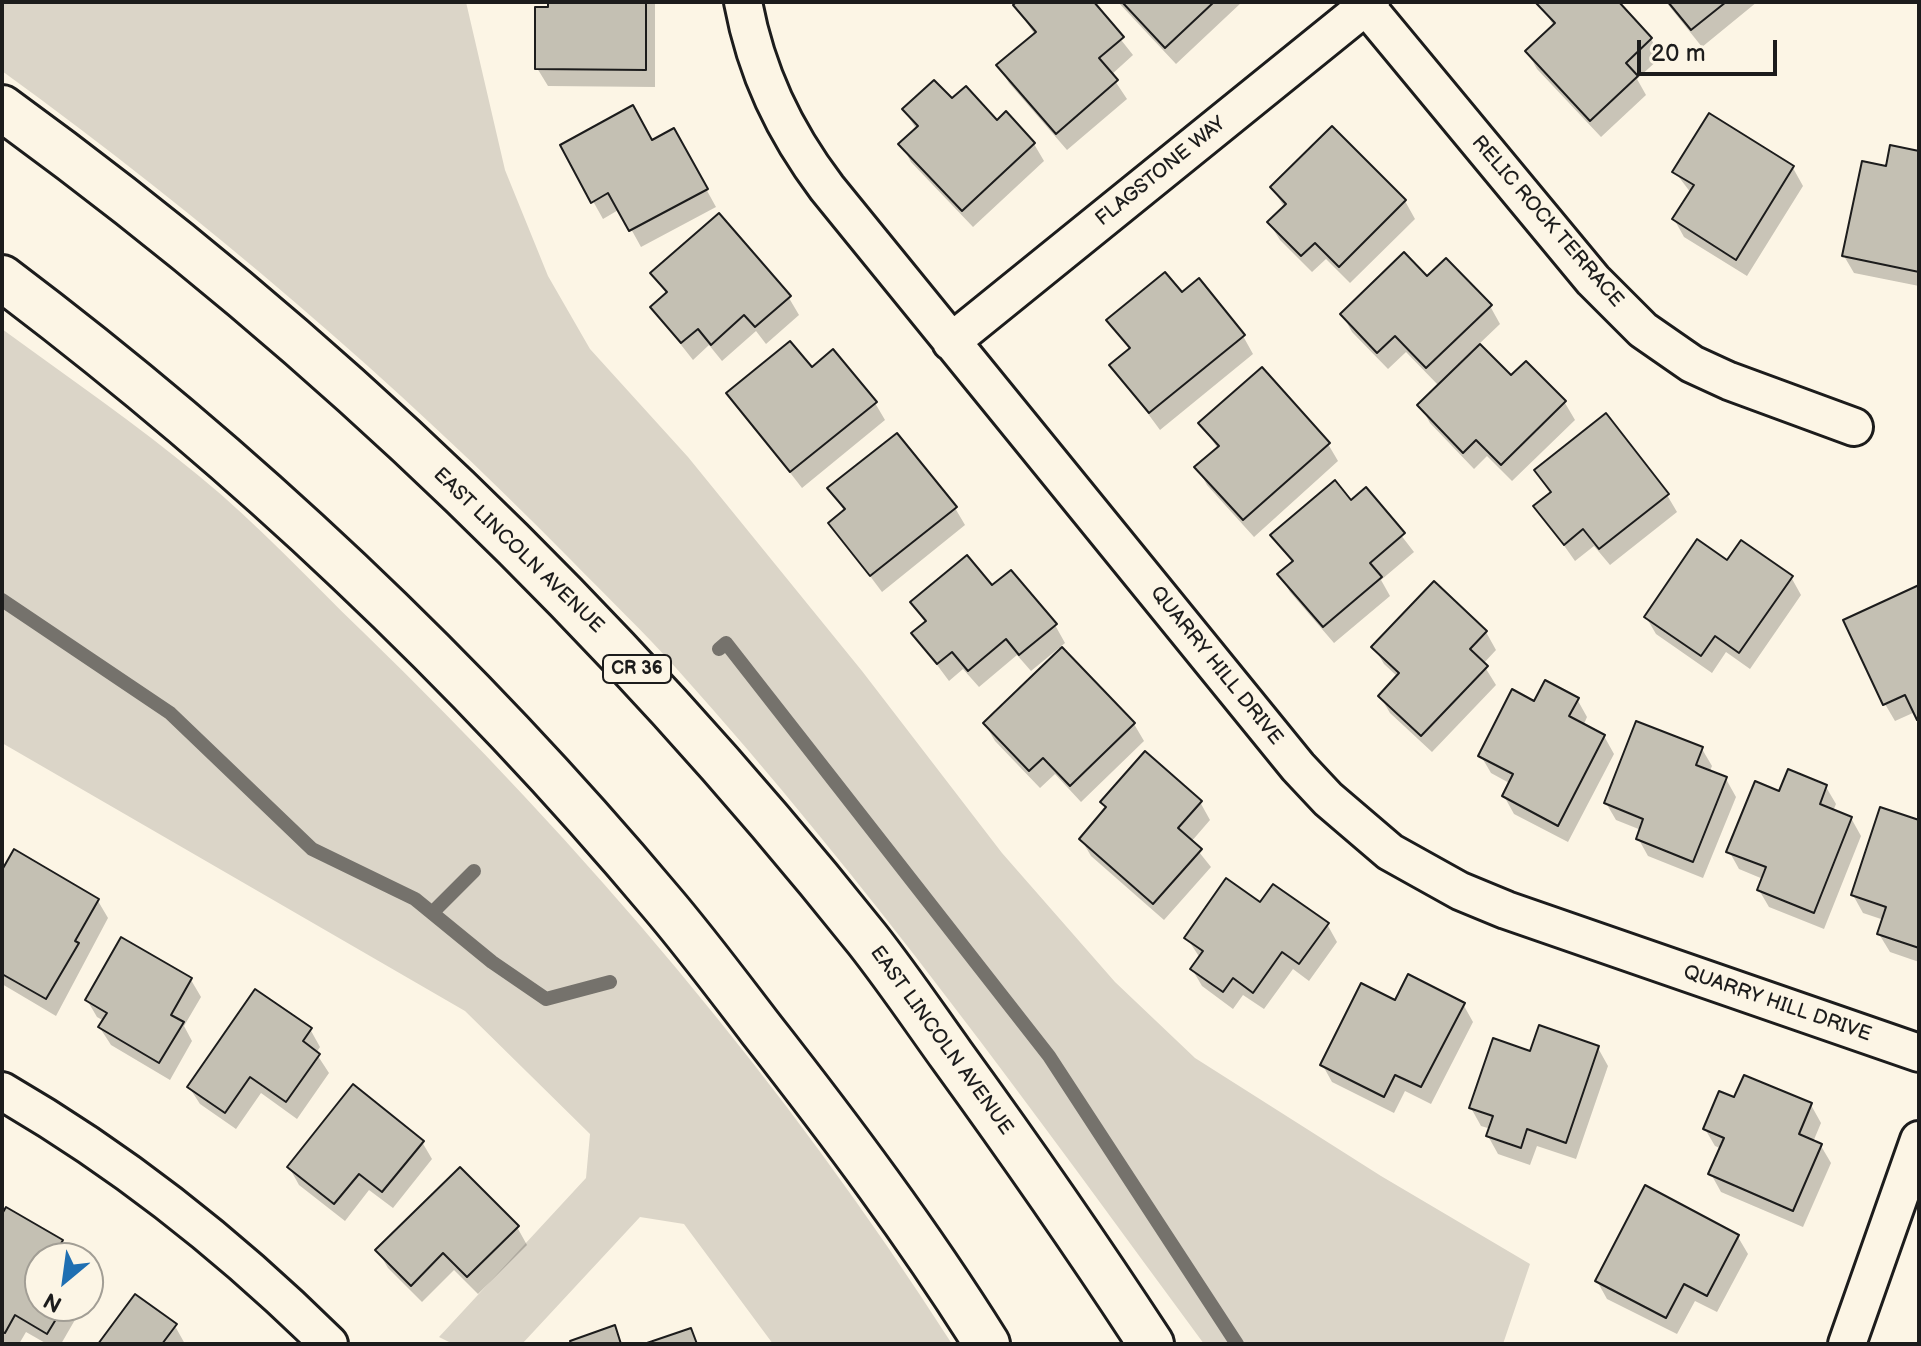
<!DOCTYPE html>
<html>
<head>
<meta charset="utf-8">
<style>
	body { margin:0 }
	#map { position:relative; width:1921px; height:1346px; overflow:hidden; background:#fcf5e5; font-family:"Balsamiq Sans",sans-serif }
	canvas { display:block }
	.frame { position:absolute; inset:0; border:4px solid #1c1c1c; pointer-events:none }
	.north { position:absolute; left:24px; top:1242px; width:80px; height:80px; box-sizing:border-box; background:#fcf5e5; border:2px solid #a29e95; border-radius:50%; rotate:209deg; font-size:22px; font-weight:700; line-height:32px; text-align:center; color:#1c1c1c }
	.north::after { content:''; display:block; margin:auto; width:28px; height:36px; background:#1f6fb2; clip-path:polygon(50% 0,100% 100%,50% 72%,0 100%) }
	.scale { position:absolute; left:1637px; top:40px; width:140px; height:36px; box-sizing:border-box; border:4px solid #1c1c1c; border-top:0; padding-left:10px; font-size:24px; line-height:28px; white-space:nowrap; color:#1c1c1c; -webkit-text-stroke:6px #fcf5e5; paint-order:stroke }
</style>
</head>
<body>
<div id="map">
<canvas width="1921" height="1346"></canvas>
<div class="frame"></div>
<div class="north">N</div>
<div class="scale">20 m</div>
</div>
<script>
const g = document.querySelector('canvas').getContext('2d');
g.lineJoin = 'round';
function fillPath(path, color) {
  g.fillStyle = color;
  g.fill(path, 'evenodd');
}
function strokePath(path, color, width, dash) {
  g.strokeStyle = color;
  g.lineWidth = width;
  g.lineCap = dash ? 'butt' : 'round';
  g.setLineDash(dash || []);
  g.stroke(path);
}
function label(font, color, halo, rows, align = 'center') {
  g.font = font + ' "Balsamiq Sans",sans-serif';
  g.lineWidth = 8;
  g.setLineDash([]);
  g.textBaseline = 'middle';
  g.strokeStyle = halo;
  g.fillStyle = color;
  for (const [text, x, y, turn = 0] of rows) {
    g.save();
    g.translate(x, y);
    g.rotate((+turn || 0) * Math.PI / 180);
    g.textAlign = isNaN(turn) ? turn : align;
    if (halo) g.strokeText(text, 0, 0);
    g.fillText(text, 0, 0);
    g.restore();
  }
}
const green = new Path2D(`
	M2,2H466L505,170L548,276L590,349L688,457L862,671L1002,853L1115,982L1195,1058L1381,1176L1530,1264L1503,1344H1204C1035,1114 868,881 676,668C643,631 606,596 571,560C396,382 205,218 2,71Z
	M2,329C68,377 136,424 199,476C258,524 308,579 362,631C585,847 785,1082 952,1344H773L684,1224L640,1217L522,1344H453L439,1337L586,1178L590,1134L465,1011L2,743Z`);
const shadow = new Path2D(`
	M550,2H655V87L548,86L537,68Z
	M1019,2H1091L1133,55L1111,75L1127,99L1067,150L1009,83L999,66L1035,35L1015,5Z
	M1118,2H1242L1176,64Z
	M1540,2H1616L1651,39L1661,57L1637,79L1646,95L1601,137L1537,69L1527,51L1554,27Z
	M1666,2H1757L1702,47Z
	M952,101L1034,144L1044,161L973,227L911,162L901,144L917,130L904,110Z
	M1332,129L1405,201L1415,219L1350,283L1326,259L1312,272L1280,240L1269,223L1285,208L1272,188Z
	M674,131L716,207L641,247L620,209L603,219L562,146L652,143Z
	M1919,153V286L1854,273L1844,256L1888,168Z
	M1793,168L1803,186L1747,276L1684,237L1674,219L1691,193L1675,172Z
	M653,273L789,298L799,315L766,344L756,331L722,361L709,345L693,360L652,308L667,295Z
	M1427,279L1490,306L1500,324L1478,345L1511,378L1526,363L1565,403L1575,420L1512,481L1487,456L1474,469L1430,423L1420,405L1439,386L1406,352L1388,369L1352,332L1342,314Z
	M1182,294L1243,336L1253,354L1160,430L1112,365L1130,350L1109,320Z
	M812,370L875,403L885,420L802,488L728,393Z
	M1201,423L1328,444L1338,461L1254,537L1207,485L1197,467L1218,449Z
	M1536,471L1667,495L1677,512L1610,565L1594,546L1575,561L1536,506L1551,495Z
	M830,489L955,508L965,525L882,592L831,524L845,512Z
	M1366,490L1414,552L1381,580L1390,596L1334,643L1290,592L1280,575L1293,564L1273,535L1351,503Z
	M1728,563L1791,577L1801,595L1750,669L1726,652L1712,673L1656,634L1646,617Z
	M1919,587V719L1915,712L1895,721L1885,704Z
	M992,588L1055,625L1065,643L1060,647L1134,724L1144,741L1081,802L1055,774L1040,788L995,741L985,724L1061,650L1059,648L1031,671L1017,655L979,687L963,669L949,681L914,634L926,624L913,603Z
	M1486,632L1496,650L1483,664L1496,685L1432,752L1390,713L1380,696L1398,677L1384,664L1374,647Z
	M1577,699L1587,717L1583,726L1604,736L1614,754L1568,842L1514,814L1504,796L1511,784L1491,773L1481,756L1535,703Z
	M1702,749L1712,766L1709,773L1726,779L1736,797L1703,878L1648,856L1638,838L1641,830L1616,820L1606,803Z
	M1826,787L1836,804L1833,811L1851,818L1861,836L1824,929L1769,907L1759,890L1763,879L1739,869L1729,851L1780,794Z
	M1103,802H1200L1210,820L1191,842L1211,867L1164,920L1091,856L1081,839L1107,809Z
	M1919,822V962L1890,952L1879,934L1884,920L1863,913L1853,895Z
	M2,874L98,901L108,918L56,1016L2,984Z
	M1261,905L1327,924L1337,942L1309,981L1293,969L1264,1009L1243,995L1233,1009L1202,986L1192,969L1200,958L1187,938Z
	M191,980L201,997L184,1026L192,1041L170,1080L111,1045L100,1028L104,1021L97,1017L87,1000Z
	M1396,1002L1463,1004L1473,1022L1431,1104L1405,1091L1394,1113L1332,1082L1322,1064Z
	M310,1029L320,1047L316,1053L329,1073L297,1119L261,1093L236,1129L200,1104L189,1087Z
	M1598,1048L1608,1066L1576,1159L1537,1146L1530,1165L1498,1154L1488,1136L1491,1129L1481,1126L1471,1108L1531,1054Z
	M1736,1100L1811,1105L1821,1123L1813,1142L1821,1146L1831,1163L1803,1227L1721,1192L1711,1174L1722,1149L1715,1146L1705,1129Z
	M422,1142L432,1159L393,1208L369,1190L345,1221L299,1185L289,1167Z
	M2,1218L62,1241L72,1258H40V1306H83L61,1344H47L26,1332L19,1344L2,1342Z
	M517,1227L527,1245L478,1294L454,1270L422,1302L388,1268L378,1251Z
	M1738,1237L1748,1254L1717,1312L1695,1301L1677,1334L1607,1299L1597,1281Z
	M175,1326L185,1344H101Z`);
const stream = new Path2D(`
	M2,600L170,713L312,849L415,899L492,962L546,999L610,982
	M719,649L726,643L1049,1056L1237,1344
	M432,913L474,871`);
const building = new Path2D(`
	M548,2H646V70L535,69V7H548Z
	M1016,2H1094L1124,37L1099,58L1118,80L1056,134L996,65L1036,32L1013,5Z
	M1122,2H1214L1165,48Z
	M1619,2L1652,38L1626,63L1638,76L1590,121L1525,51L1555,23L1536,3Z
	M1668,2H1726L1691,30Z
	M934,80L952,98L966,86L997,120L1006,111L1035,143L962,211L898,144L918,126L902,109Z
	M633,105L652,140L674,128L708,189L629,231L608,193L591,203L560,145Z
	M1709,113L1794,166L1736,260L1672,219L1694,185L1672,172Z
	M1332,126L1406,200L1339,267L1315,243L1301,256L1267,222L1286,204L1270,187Z
	M1890,145L1919,151V272L1842,256L1862,161L1886,166Z
	M719,213L791,296L755,327L744,315L711,345L698,329L681,343L650,307L667,292L650,273Z
	M1404,252L1427,276L1446,258L1492,305L1426,368L1395,336L1377,353L1340,314Z
	M1165,272L1182,292L1199,278L1245,335L1149,413L1109,365L1130,348L1106,320Z
	M790,341L812,367L833,349L877,402L790,472L726,393Z
	M1480,344L1511,375L1526,361L1566,401L1501,465L1476,440L1463,453L1417,405Z
	M1262,367L1330,443L1243,520L1194,467L1219,446L1198,423Z
	M1606,413L1669,494L1599,549L1583,529L1564,545L1533,506L1551,492L1534,470Z
	M897,433L957,507L870,576L828,523L845,509L827,488Z
	M1335,480L1351,500L1366,487L1405,533L1370,563L1382,577L1323,627L1277,574L1293,561L1270,535Z
	M1697,539L1727,560L1741,540L1793,576L1739,653L1715,636L1701,656L1644,617Z
	M967,555L992,585L1011,570L1057,624L1019,655L1006,639L968,671L952,652L937,664L911,633L926,621L910,602Z
	M1434,581L1487,631L1470,649L1488,666L1421,736L1378,696L1399,673L1371,647Z
	M1919,585V720H1917L1905,695L1883,705L1843,620Z
	M1062,647L1135,723L1070,786L1043,758L1029,771L983,723Z
	M1545,680L1579,698L1569,716L1605,735L1558,826L1502,796L1513,774L1478,756L1512,689L1534,701Z
	M1636,721L1703,747L1696,765L1727,777L1693,862L1636,839L1643,819L1604,803Z
	M1145,751L1202,801L1178,828L1202,849L1153,904L1079,839L1106,807L1100,802Z
	M1788,769L1827,785L1820,804L1852,817L1814,913L1757,890L1766,867L1726,852L1755,781L1779,791Z
	M1880,807L1919,820V948L1877,934L1886,907L1851,895Z
	M14,849L99,899L75,941L79,943L46,999L2,974V870Z
	M1226,878L1260,902L1273,884L1329,923L1299,964L1282,952L1253,993L1233,978L1223,992L1190,969L1203,951L1184,938Z
	M121,937L192,978L171,1015L184,1022L159,1063L98,1027L107,1013L85,1000Z
	M1408,974L1465,1003L1421,1087L1395,1075L1384,1097L1320,1065L1361,983L1395,1000Z
	M255,989L312,1028L303,1041L320,1054L286,1102L250,1077L225,1113L187,1087Z
	M1539,1025L1599,1046L1566,1143L1527,1129L1521,1148L1486,1136L1493,1116L1469,1108L1493,1038L1530,1051Z
	M1744,1075L1812,1103L1799,1134L1822,1144L1793,1211L1708,1174L1724,1138L1703,1129L1719,1091L1734,1097Z
	M353,1084L424,1141L382,1192L359,1174L334,1204L287,1167Z
	M460,1167L519,1226L467,1277L443,1253L411,1286L375,1250Z
	M1645,1185L1739,1235L1707,1296L1684,1284L1666,1318L1595,1281Z
	M6,1207L63,1240L55,1255L60,1258H40V1306H64L47,1334L15,1315L5,1333L2,1332V1214Z
	M135,1294L177,1324L162,1344H98Z
	M615,1325L621,1344H571L570,1341Z
	M691,1328L697,1344H644Z`);
const minor = new Path2D(`
	M743,2C756,72 784,131 827,188L1298,767L1328,799L1390,852L1460,891L1506,910L1919,1053
	M1366,6L1593,280L1643,330L1692,364L1729,381L1854,427
	M951,342L1371,2
	M2,1091C123,1161 230,1246 329,1344
	M1847,1344L1919,1140`);
const primary = new Path2D(`
	M2,108C327,344 616,625 867,939C897,977 924,1017 952,1056C1021,1151 1087,1246 1151,1344
	M2,278C242,459 467,671 661,902C696,943 728,986 761,1029C841,1131 918,1234 987,1344`);
const shields = [
	[637,669,68]
];
const shieldNames = [
	["CR 36",637,669]
];
const streetNames = [
	["FLAGSTONE WAY",1161,172,-39],
	["RELIC ROCK TERRACE",1547,222,49],
	["EAST LINCOLN AVENUE",518,551,44],
	["QUARRY HILL DRIVE",1216,666,51],
	["QUARRY HILL DRIVE",1777,1004,19],
	["EAST LINCOLN AVENUE",941,1041,54]
];
fillPath(green, '#dbd5c8');
fillPath(shadow, '#0003');
strokePath(stream, '#75726c', 14);
fillPath(building, '#c4c0b3');
strokePath(building, '#1c1c1c', 2);
strokePath(minor, '#1c1c1c', 42);
strokePath(primary, '#1c1c1c', 50);
strokePath(minor, '#fcf5e5', 36);
strokePath(primary, '#fcf5e5', 44);
for (const [x, y, w] of shields) {
  const box = new Path2D();
  box.roundRect(x - w / 2, y - 14, w, 28, 6);
  g.fillStyle = '#fcf5e5';
  g.fill(box);
  strokePath(box, '#1c1c1c', 2);
}
label('bold 18px', '#1c1c1c', null, shieldNames);
label('20px', '#1c1c1c', '#fcf5e5', streetNames);
</script>
</body>
</html>
